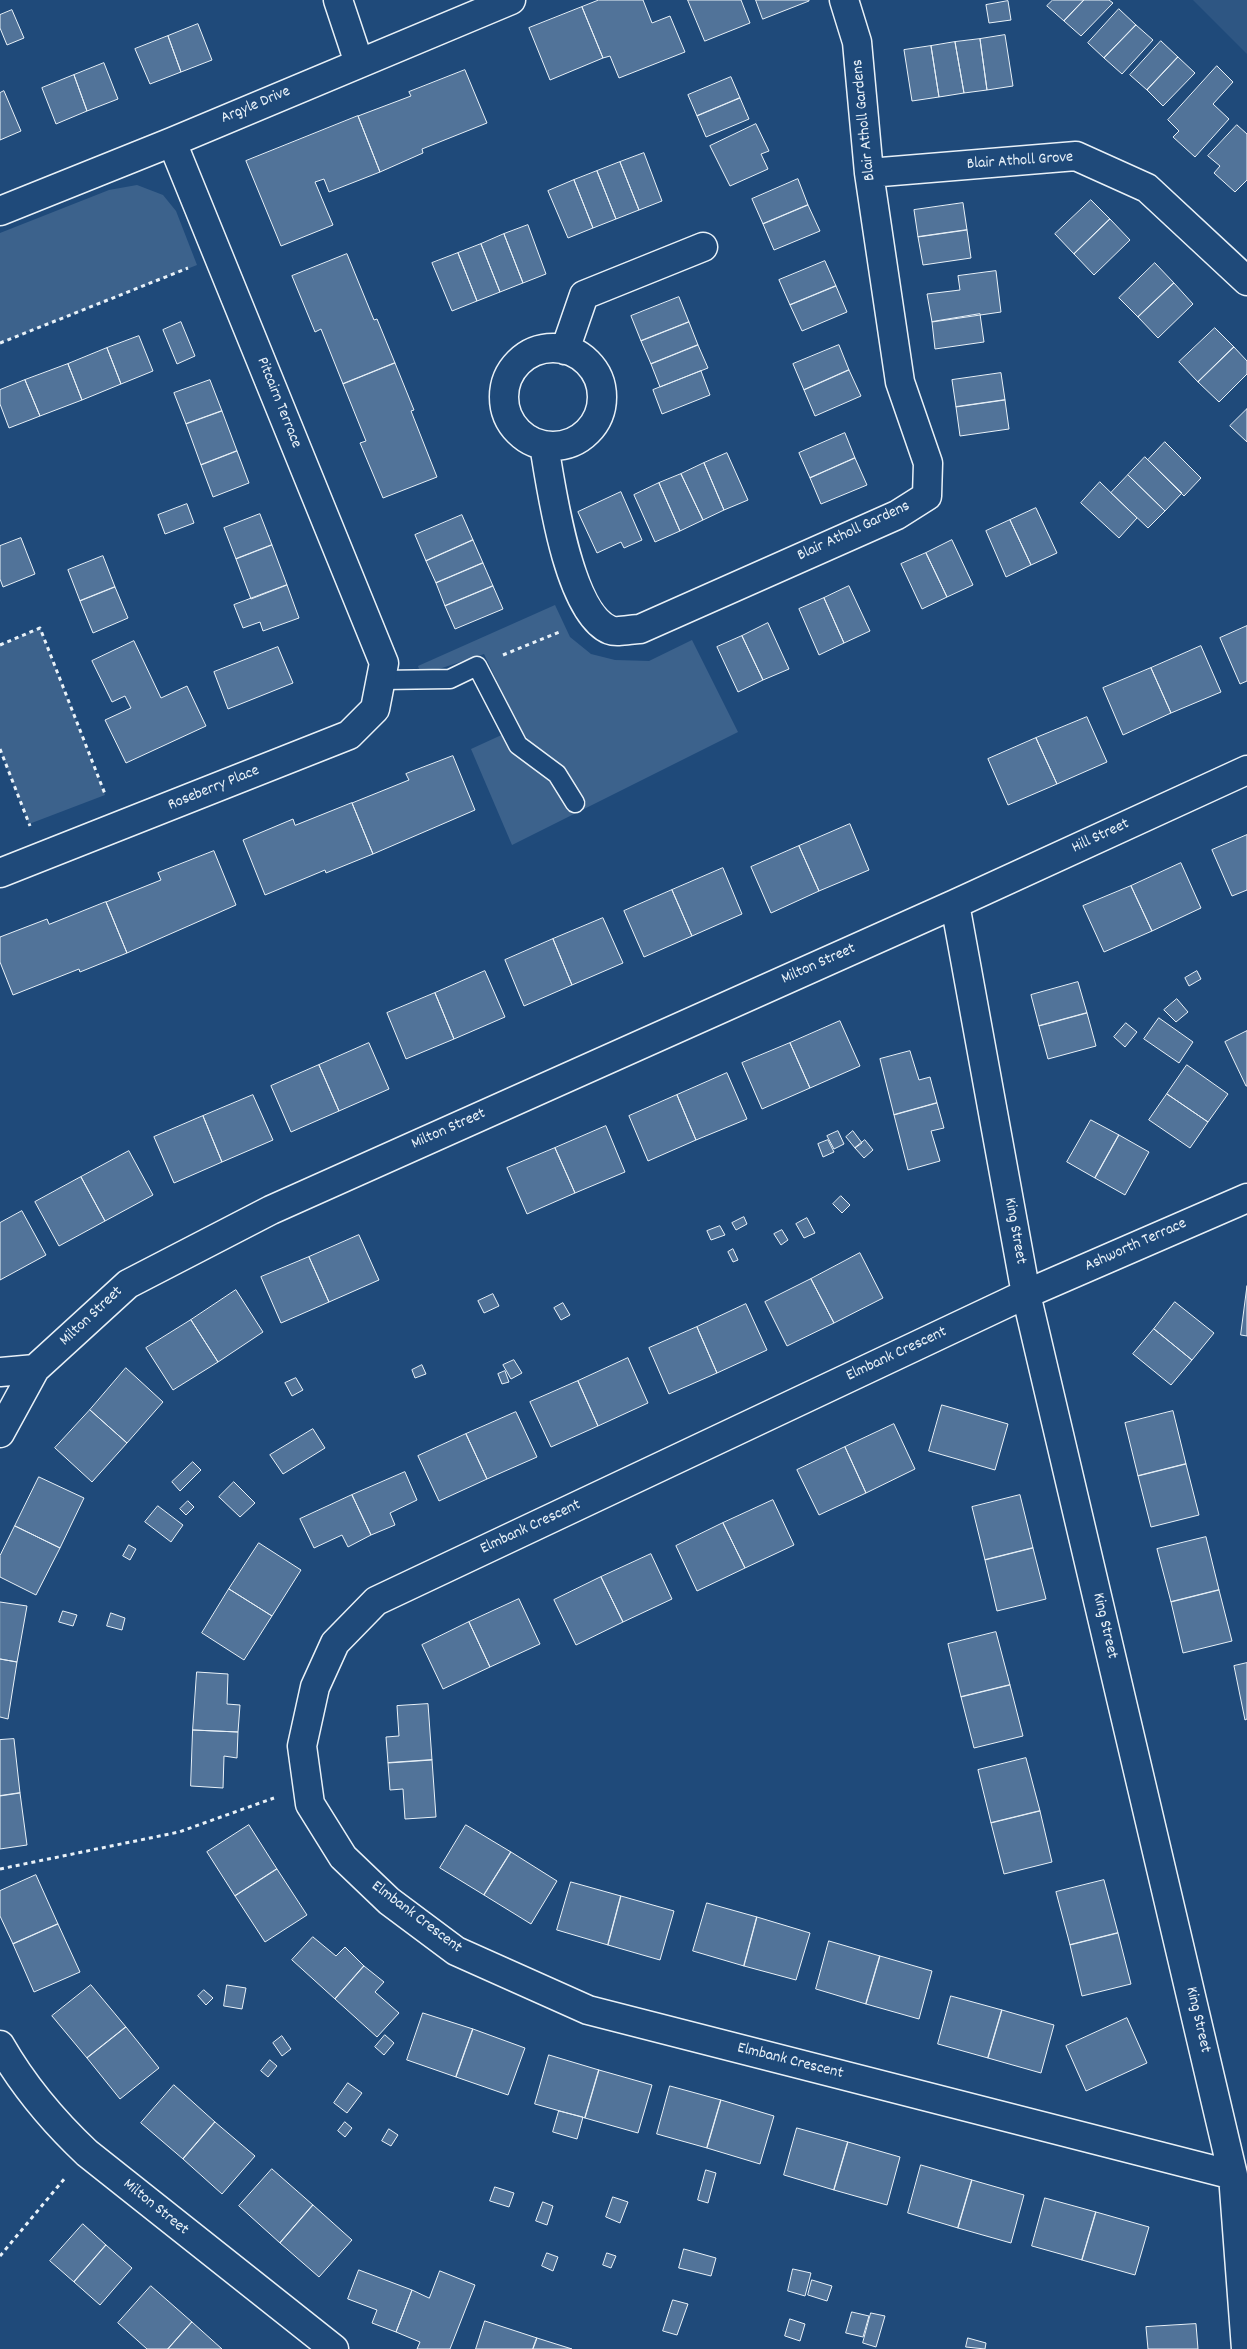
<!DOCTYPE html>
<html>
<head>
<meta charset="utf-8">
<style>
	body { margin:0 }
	canvas { display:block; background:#1f4a7a }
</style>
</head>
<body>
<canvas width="1247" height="2349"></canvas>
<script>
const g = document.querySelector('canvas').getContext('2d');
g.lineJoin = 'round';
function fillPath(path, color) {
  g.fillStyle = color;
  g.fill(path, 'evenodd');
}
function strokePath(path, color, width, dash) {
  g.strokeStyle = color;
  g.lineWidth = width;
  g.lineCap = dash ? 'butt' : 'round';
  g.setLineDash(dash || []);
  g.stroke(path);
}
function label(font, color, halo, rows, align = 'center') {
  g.font = font + ' Dekko,sans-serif';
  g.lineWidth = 4;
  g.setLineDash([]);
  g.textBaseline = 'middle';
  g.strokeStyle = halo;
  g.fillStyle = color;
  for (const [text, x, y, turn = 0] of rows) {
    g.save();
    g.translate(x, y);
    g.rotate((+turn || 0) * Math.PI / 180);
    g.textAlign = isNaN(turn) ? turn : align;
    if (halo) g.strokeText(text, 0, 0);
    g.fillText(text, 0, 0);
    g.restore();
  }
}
const built = new Path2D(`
	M1193,0H1247V54Z`);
const green = new Path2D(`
	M137,185L163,195L176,211L197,265L0,343V233L109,190Z
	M555,605L570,637L591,654L615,660L649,661L692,640L738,732L512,845L471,749L519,727L484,654L421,675L418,666Z
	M40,628L105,795L29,824L0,749V645Z`);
const building = new Path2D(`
	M599,0H643L652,23L670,16L685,52L619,78L610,56L603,58L582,7Z
	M688,0H741L750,23L705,41Z
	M756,0H809V1L763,19Z
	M1053,0H1084L1064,21L1047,6Z
	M1084,0H1109L1113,3L1081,36L1064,21Z
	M1008,1L1011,20L989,23L986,5Z
	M582,7L603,58L550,80L529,28Z
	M1119,9L1136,25L1104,58L1088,43Z
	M12,10L24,38L7,45L0,28V15Z
	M198,24L212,60L181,72L168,36Z
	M1136,25L1153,40L1122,74L1104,58Z
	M1005,35L1013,86L987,90L980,39Z
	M168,36L181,72L150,84L135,49Z
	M980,39L987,90L964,93L955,42Z
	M1161,41L1178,57L1147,90L1130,75Z
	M955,42L964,93L939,97L931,46Z
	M931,46L939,97L912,101L904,50Z
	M1178,57L1195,73L1163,106L1147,90Z
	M104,63L118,99L87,111L74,75Z
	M1217,66L1233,82L1213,104L1229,119L1195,157L1173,137L1179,131L1168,120Z
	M465,70L487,123L422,149L423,153L380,172L358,116L411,96L409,92Z
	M74,75L87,111L56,124L42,88Z
	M731,77L740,98L697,116L688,95Z
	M4,91L21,131L0,140V93Z
	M740,98L749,119L706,137L697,116Z
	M358,116L380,172L329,192L324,179L315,182L333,225L281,246L246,161Z
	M756,124L769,151L761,154L768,169L730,186L710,146Z
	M1237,125L1247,134V180L1235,192L1214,173L1220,166L1208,156Z
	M644,153L662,201L639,210L620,162Z
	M620,162L639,210L616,219L597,171Z
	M597,171L616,219L593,228L574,180Z
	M798,179L808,205L763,224L752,199Z
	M574,180L593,228L568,238L548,191Z
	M1091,200L1110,219L1074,254L1055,234Z
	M963,203L967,230L918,237L914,210Z
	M808,205L820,231L774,250L763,224Z
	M1110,219L1130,240L1094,275L1074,254Z
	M528,225L546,274L523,283L504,234Z
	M967,230L971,258L923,265L918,237Z
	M504,234L523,283L500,292L481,244Z
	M481,244L500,292L477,301L458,253Z
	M458,253L477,301L452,311L432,263Z
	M347,254L374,320L377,319L395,363L343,384L321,329L315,332L292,276Z
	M825,261L836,286L790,305L779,280Z
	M1155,263L1174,283L1138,317L1119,298Z
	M996,271L1001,312L932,322L927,294L960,290L958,276Z
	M1174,283L1193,304L1158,338L1138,317Z
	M836,286L847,312L802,331L790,305Z
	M679,297L689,322L641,341L631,316Z
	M980,314L984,342L935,349L932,322Z
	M181,322L195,356L177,364L163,330Z
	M689,322L698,345L651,364L641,341Z
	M1215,328L1234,347L1198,382L1179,362Z
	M139,336L153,371L121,384L107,348Z
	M698,345L708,368L660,387L651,364Z
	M839,345L849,370L804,390L793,364Z
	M1234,347L1247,361V374L1219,402L1198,382Z
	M107,348L121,384L82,400L68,364Z
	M395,363L414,410L411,411L437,477L383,498L360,443L366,441L343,384Z
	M68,364L82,400L40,416L25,380Z
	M849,370L861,396L815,416L804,390Z
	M701,371L710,395L662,414L653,390Z
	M1001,373L1005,400L956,407L952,380Z
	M25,380L40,416L9,428L0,404V390Z
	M210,380L222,411L186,424L174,393Z
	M1005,400L1009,429L960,436L956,407Z
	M1247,409V442L1230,426Z
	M222,411L237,451L201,465L186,424Z
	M845,433L855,458L810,478L799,453Z
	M1165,442L1201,478L1184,496L1148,460Z
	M237,451L249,483L213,497L201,465Z
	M727,453L748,500L724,510L704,463Z
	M1145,457L1182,493L1165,511L1128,475Z
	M855,458L867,485L821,504L810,478Z
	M704,463L724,510L703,520L681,474Z
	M681,474L703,520L680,531L659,483Z
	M1128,475L1165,511L1148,528L1111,493Z
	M1100,482L1137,518L1119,538L1081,503Z
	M659,483L680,531L655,542L634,495Z
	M621,492L642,540L624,548L621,542L597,553L578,512Z
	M187,504L194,523L165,534L158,515Z
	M1036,508L1057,553L1031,565L1010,520Z
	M260,514L272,545L236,559L224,528Z
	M462,515L473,540L426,561L415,535Z
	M1010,520L1031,565L1006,577L986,531Z
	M21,538L35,574L3,587L0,579V546Z
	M473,540L483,563L436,583L426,561Z
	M952,540L973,585L947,597L926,553Z
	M272,545L287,585L251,599L236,559Z
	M926,553L947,597L922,609L901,564Z
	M103,556L115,587L80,601L68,570Z
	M483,563L493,586L445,606L436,583Z
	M287,585L299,618L263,631L260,622L243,628L234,605Z
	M493,586L503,609L455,629L445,606Z
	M849,586L870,631L844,643L824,598Z
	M115,587L128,618L93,633L80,601Z
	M824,598L844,643L819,655L799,609Z
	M768,623L789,669L763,680L742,636Z
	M1247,626V681L1240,684L1220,638Z
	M742,636L763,680L738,692L717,647Z
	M134,641L161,698L187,686L206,726L126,763L105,720L131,708L125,696L112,702L92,661Z
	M1201,646L1221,692L1171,713L1151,668Z
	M278,647L293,683L228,709L214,672Z
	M1151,668L1171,713L1123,735L1103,688Z
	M1087,717L1107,762L1057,784L1036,738Z
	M1036,738L1057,784L1008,805L988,759Z
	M453,756L475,810L373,854L352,803L409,780L406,774Z
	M352,803L373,854L326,873L325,870L265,895L243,840L293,819L295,825Z
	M850,824L869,870L819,891L799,846Z
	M1247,835V890L1232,896L1212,850Z
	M799,846L819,891L771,913L751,867Z
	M214,851L236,905L127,953L106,902L161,880L158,873Z
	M1181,863L1201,908L1152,931L1131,886Z
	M723,868L742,914L692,936L672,890Z
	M1131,886L1152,931L1104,952L1083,906Z
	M672,890L692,936L644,957L624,911Z
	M106,902L127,953L80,972L79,969L13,995L0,962V937L47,919L49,924Z
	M603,918L623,963L572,985L553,939Z
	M553,939L572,985L524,1006L505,960Z
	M485,971L505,1017L454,1039L435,993Z
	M1197,971L1201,979L1189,986L1185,978Z
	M1078,982L1087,1013L1039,1026L1031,995Z
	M435,993L454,1039L406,1059L387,1013Z
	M1177,999L1188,1012L1176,1022L1164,1010Z
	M1087,1013L1096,1046L1048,1059L1039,1026Z
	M1159,1018L1193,1042L1179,1063L1144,1039Z
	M840,1021L860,1066L810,1088L790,1043Z
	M1126,1023L1137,1032L1125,1047L1114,1037Z
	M1247,1031V1086H1246L1225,1042Z
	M369,1043L389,1089L339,1111L319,1065Z
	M790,1043L810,1088L762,1109L742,1063Z
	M910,1051L919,1080L930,1077L937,1103L894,1115L880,1059Z
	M319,1065L339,1111L291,1132L271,1086Z
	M1187,1065L1228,1094L1208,1122L1167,1094Z
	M727,1073L747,1119L696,1140L677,1095Z
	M1167,1094L1208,1122L1190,1148L1149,1120Z
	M253,1095L273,1140L222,1162L203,1116Z
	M677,1095L696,1140L648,1161L629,1116Z
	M937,1103L944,1128L931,1131L940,1161L908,1170L894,1115Z
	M203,1116L222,1162L174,1183L154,1137Z
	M1091,1120L1119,1135L1095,1178L1067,1162Z
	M606,1126L625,1172L575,1193L555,1148Z
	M838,1131L844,1144L834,1149L827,1136Z
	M853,1131L862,1143L855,1148L846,1137Z
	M1119,1135L1149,1152L1125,1195L1095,1178Z
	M828,1140L834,1152L823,1157L818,1144Z
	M865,1140L873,1150L864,1158L855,1148Z
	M555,1148L575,1193L527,1214L507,1168Z
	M129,1151L153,1195L105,1221L81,1177Z
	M81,1177L105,1221L59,1246L35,1202Z
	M841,1196L850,1205L842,1213L833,1204Z
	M22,1211L46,1255L0,1280V1223Z
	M744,1217L747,1224L736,1230L732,1223Z
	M807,1218L815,1233L804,1238L796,1224Z
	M720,1226L725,1235L711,1240L707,1231Z
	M782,1230L788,1240L781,1245L774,1234Z
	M359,1235L379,1280L329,1302L309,1257Z
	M733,1249L738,1260L733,1262L728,1252Z
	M860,1253L883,1298L834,1323L811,1279Z
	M309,1257L329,1302L281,1323L261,1277Z
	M811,1279L834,1323L787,1346L765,1302Z
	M1247,1286V1336L1241,1335Z
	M236,1290L263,1332L218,1362L191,1320Z
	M493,1294L499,1306L484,1313L478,1301Z
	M1175,1302L1214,1333L1192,1360L1154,1329Z
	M563,1303L570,1315L561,1320L554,1308Z
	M746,1304L767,1350L717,1373L697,1327Z
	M191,1320L218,1362L173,1390L146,1348Z
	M697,1327L717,1373L669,1394L649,1348Z
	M1154,1329L1192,1360L1171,1385L1133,1354Z
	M628,1358L648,1403L598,1426L578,1381Z
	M514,1360L522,1373L511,1379L503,1365Z
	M422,1365L426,1374L415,1378L412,1370Z
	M126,1368L163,1402L127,1443L90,1410Z
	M505,1371L509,1382L502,1384L498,1374Z
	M296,1378L303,1390L292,1396L285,1383Z
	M578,1381L598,1426L551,1447L530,1402Z
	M942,1405L1008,1424L995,1470L929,1451Z
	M90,1410L127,1443L92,1482L55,1448Z
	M1173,1411L1186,1464L1138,1476L1125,1423Z
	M516,1412L537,1457L487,1479L466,1434Z
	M894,1424L915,1469L866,1493L845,1447Z
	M313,1429L325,1448L283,1474L270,1455Z
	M466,1434L487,1479L439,1501L418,1456Z
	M845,1447L866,1493L819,1515L797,1470Z
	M193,1462L201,1470L180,1491L172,1482Z
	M1186,1464L1199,1515L1151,1527L1138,1476Z
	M405,1472L417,1500L390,1513L395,1525L371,1535L352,1495Z
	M39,1477L84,1498L60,1548L15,1526Z
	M234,1482L255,1503L240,1517L219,1497Z
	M352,1495L371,1535L348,1547L342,1535L314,1548L300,1519Z
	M1020,1495L1033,1548L985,1560L972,1507Z
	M773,1500L794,1545L745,1568L723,1523Z
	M188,1501L194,1507L186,1515L180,1509Z
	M158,1506L183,1525L171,1542L145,1522Z
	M723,1523L745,1568L697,1591L676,1546Z
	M15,1526L60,1548L36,1595L0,1577V1556Z
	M1206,1537L1219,1590L1171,1602L1157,1549Z
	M259,1543L301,1570L272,1616L229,1589Z
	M129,1545L136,1549L130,1560L123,1556Z
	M1033,1548L1046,1599L997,1611L985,1560Z
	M651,1554L672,1599L623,1622L601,1577Z
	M601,1577L623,1622L576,1645L554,1600Z
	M229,1589L272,1616L244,1660L202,1633Z
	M1219,1590L1232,1641L1183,1653L1171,1602Z
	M519,1599L540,1644L490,1667L469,1622Z
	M0,1602L27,1606L17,1662L0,1659Z
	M63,1611L77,1615L73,1626L59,1622Z
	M111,1613L125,1618L122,1630L107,1626Z
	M469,1622L490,1667L443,1689L422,1645Z
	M996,1632L1010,1685L961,1697L948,1644Z
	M0,1659L17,1662L8,1719L0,1717Z
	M1247,1663V1719L1245,1720L1234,1666Z
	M197,1672L228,1674L227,1704L240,1705L238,1732L193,1730Z
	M1010,1685L1023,1736L974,1748L961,1697Z
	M428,1704L432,1760L388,1763L386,1737L399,1736L397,1706Z
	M193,1730L238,1732L237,1758L224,1756L223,1788L191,1786Z
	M14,1739L20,1793L0,1796V1740Z
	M1026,1758L1040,1811L991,1823L978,1770Z
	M432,1760L436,1817L405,1819L403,1789L390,1790L388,1763Z
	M20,1793L27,1845L0,1849V1796Z
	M1040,1811L1052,1862L1004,1874L991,1823Z
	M249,1825L277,1869L235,1896L207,1852Z
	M466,1825L511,1852L484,1895L440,1868Z
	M511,1852L557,1881L531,1924L484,1895Z
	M277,1869L307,1915L265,1942L235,1896Z
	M36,1875L58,1924L13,1944L0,1916V1891Z
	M1104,1880L1118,1933L1070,1945L1056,1892Z
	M571,1882L621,1896L608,1945L557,1930Z
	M621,1896L674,1911L660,1960L608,1945Z
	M707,1903L757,1917L744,1966L693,1951Z
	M757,1917L810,1933L796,1980L744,1966Z
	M58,1924L80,1972L34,1992L13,1944Z
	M1118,1933L1131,1984L1082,1996L1070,1945Z
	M313,1937L336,1956L345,1947L364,1966L335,1999L292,1960Z
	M829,1941L880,1956L866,2004L816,1989Z
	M880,1956L932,1971L919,2019L866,2004Z
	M364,1966L384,1982L375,1992L399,2013L377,2037L335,1999Z
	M91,1985L126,2027L87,2058L52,2016Z
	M227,1985L246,1988L242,2009L224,2006Z
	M204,1990L213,1998L206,2005L198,1996Z
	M951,1996L1002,2010L988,2058L938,2044Z
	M1002,2010L1054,2025L1041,2073L988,2058Z
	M423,2013L473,2029L456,2077L407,2060Z
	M1127,2018L1147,2063L1086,2091L1066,2046Z
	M126,2027L159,2068L120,2099L87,2058Z
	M473,2029L525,2048L508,2095L456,2077Z
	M385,2035L394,2043L384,2055L375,2047Z
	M282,2036L291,2049L282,2056L273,2043Z
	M549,2055L599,2070L585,2118L535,2104Z
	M270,2060L277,2066L268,2077L261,2071Z
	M599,2070L652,2085L638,2133L585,2118Z
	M348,2083L362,2093L347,2113L334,2103Z
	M174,2085L215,2122L183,2159L141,2123Z
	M670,2086L721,2100L707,2148L657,2134Z
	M721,2100L774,2116L760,2164L707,2148Z
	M559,2111L583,2117L577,2139L553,2132Z
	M215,2122L255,2156L222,2194L183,2159Z
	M345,2122L352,2128L345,2137L338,2131Z
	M797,2128L848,2142L834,2190L784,2175Z
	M389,2129L398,2135L391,2146L382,2141Z
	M848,2142L900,2157L887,2205L834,2190Z
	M921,2165L972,2180L958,2228L908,2213Z
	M272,2169L313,2205L280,2243L239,2206Z
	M706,2170L716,2173L708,2203L698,2200Z
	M972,2180L1024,2195L1011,2243L958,2228Z
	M495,2187L514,2193L509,2207L490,2201Z
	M613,2197L628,2202L620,2223L606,2217Z
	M1045,2198L1096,2212L1082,2260L1032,2246Z
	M543,2202L553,2206L547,2225L536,2221Z
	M313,2205L352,2240L319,2277L280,2243Z
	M1096,2212L1149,2227L1135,2275L1082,2260Z
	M83,2224L106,2245L74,2282L50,2261Z
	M106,2245L132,2268L100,2305L74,2282Z
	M684,2249L716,2258L711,2276L679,2268Z
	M547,2253L558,2257L553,2271L542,2266Z
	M607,2253L616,2256L611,2268L603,2265Z
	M793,2269L811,2273L805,2296L788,2291Z
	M359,2270L412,2290L396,2332L372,2323L377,2310L348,2299Z
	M440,2271L475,2285L450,2349H417L420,2342L396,2332L412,2290L429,2298Z
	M812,2280L832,2286L827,2301L808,2295Z
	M151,2286L192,2322L168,2349H147L118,2323Z
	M673,2300L688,2304L677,2335L663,2331Z
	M852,2312L869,2316L863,2337L846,2333Z
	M871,2313L885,2316L876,2347L863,2343Z
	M790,2319L805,2324L800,2341L785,2336Z
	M485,2321L537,2338L533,2349H476Z
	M192,2322L222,2349H168Z
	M1196,2324L1198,2349H1148L1146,2327Z
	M537,2338L572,2349H533Z
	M968,2338L986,2343L985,2349L966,2347Z`);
const path = new Path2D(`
	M0,343L188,268
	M0,645L40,628L105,794
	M503,655L562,631
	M0,749L30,826
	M0,1869L179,1832L274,1798
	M0,2256L65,2178`);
const lane = new Path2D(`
	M381,680L450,679L477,666L518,745L557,774L575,803`);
const street = new Path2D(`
	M338,0L359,63
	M869,173L1076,156L1147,188L1247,281
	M0,211L172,142L511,0
	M504 397a49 49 0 1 1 98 0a49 49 0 1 1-98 0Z
	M565,350L584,295L703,247
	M544,445C551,487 568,613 610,630C617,633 632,629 640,629L897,515L927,496L928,463L900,382L869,173L857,42L844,0
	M0,873L349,735L375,709L384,663L172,142
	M955,904L1026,1294L1233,2175L1246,2349
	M0,1372L35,1369
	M0,1433L35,1369L128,1284L271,1210L955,904L1247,770
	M0,2045C23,2085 53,2121 87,2153L334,2349
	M1233,2175L588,2010L456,1951L389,1901L343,1857L310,1804L302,1746L315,1687L335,1643L376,1601L1026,1294L1247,1198`);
const streetNames = [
	["Argyle Drive",256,106,-23],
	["Blair Atholl Gardens",865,120,-96],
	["Blair Atholl Grove",1020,162,-4],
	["Pitcairn Terrace",278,403,68],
	["Blair Atholl Gardens",854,532,-25],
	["Roseberry Place",214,789,-22],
	["Hill Street",1101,837,-25],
	["Milton Street",819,965,-24],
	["Milton Street",449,1130,-24],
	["King Street",1014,1231,80],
	["Ashworth Terrace",1136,1246,-24],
	["Milton Street",92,1317,-43],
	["Elmbank Crescent",897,1355,-25],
	["Elmbank Crescent",531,1528,-25],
	["King Street",1104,1626,77],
	["Elmbank Crescent",416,1918,37],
	["King Street",1197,2020,77],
	["Elmbank Crescent",790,2062,14],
	["Milton Street",155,2208,39]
];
fillPath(built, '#2e5683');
fillPath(green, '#3c628c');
fillPath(building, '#517399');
strokePath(building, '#e8f1f8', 1);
strokePath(lane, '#e8f1f8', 21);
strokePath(street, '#e8f1f8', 31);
strokePath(path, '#e8f1f8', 3, [4, 4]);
strokePath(lane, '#1f4a7a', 18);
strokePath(street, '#1f4a7a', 28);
label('16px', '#e8f1f8', '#1f4a7a', streetNames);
</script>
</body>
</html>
